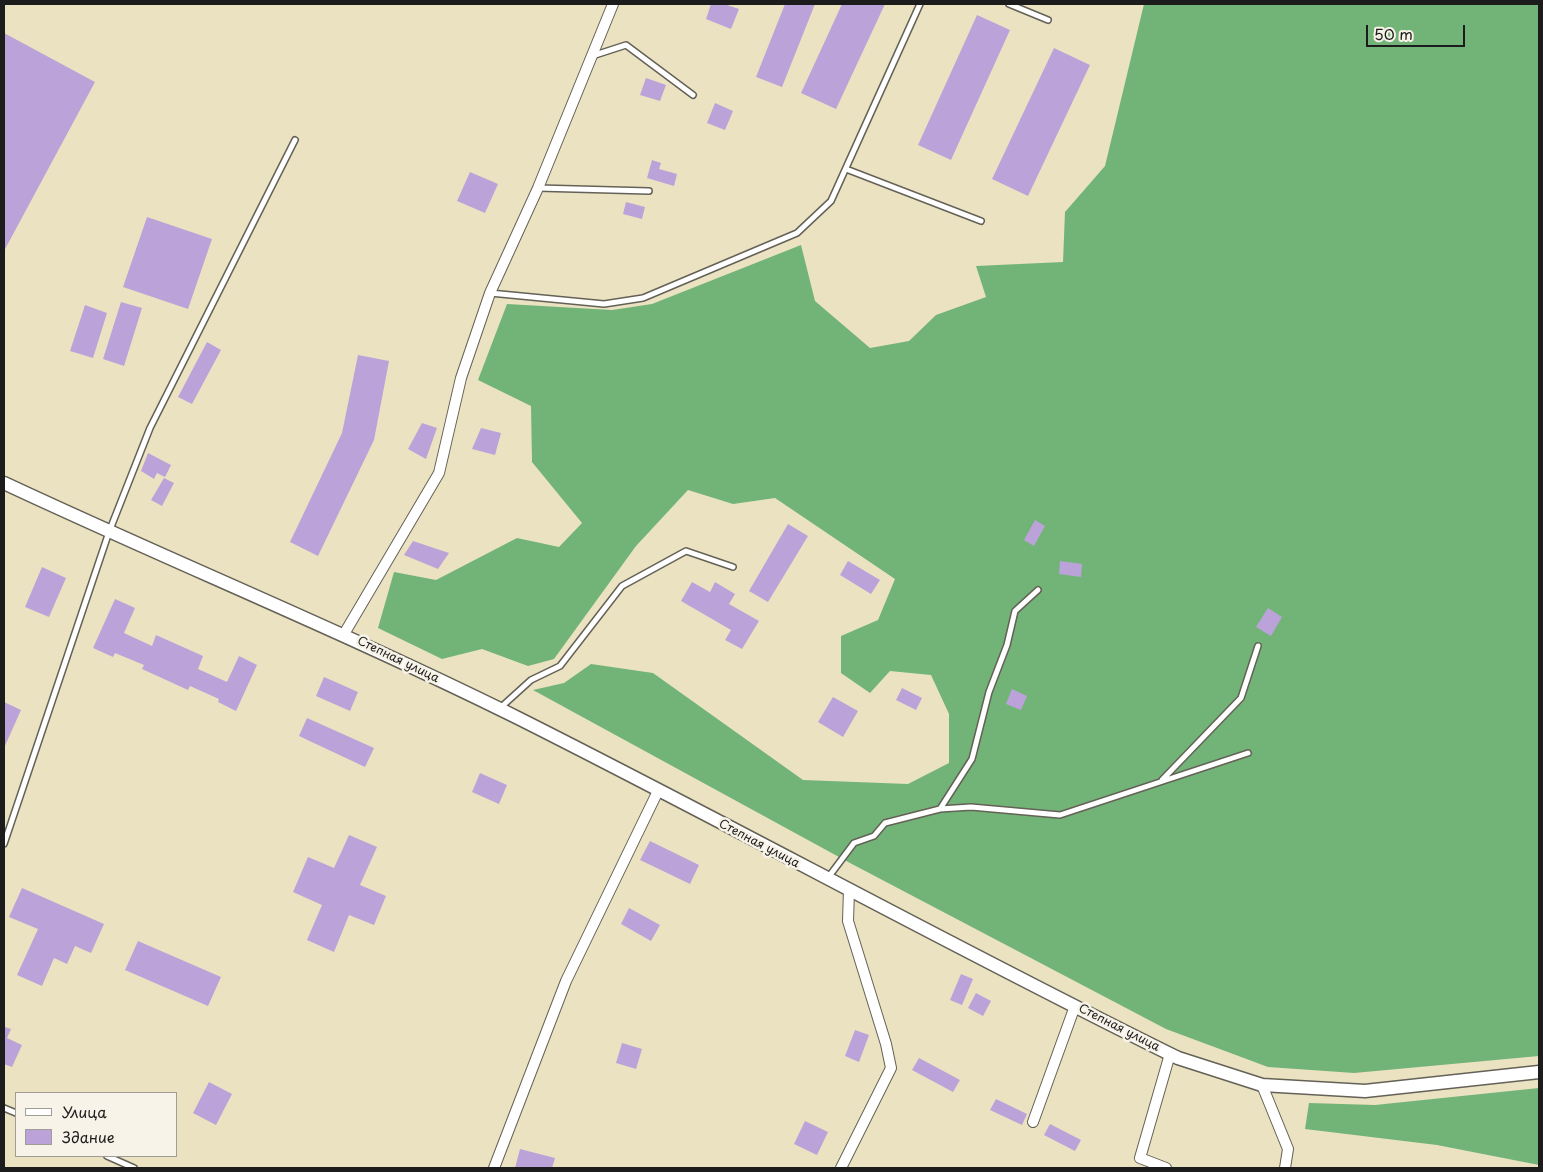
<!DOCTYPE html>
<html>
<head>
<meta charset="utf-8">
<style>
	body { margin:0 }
	#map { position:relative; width:1543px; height:1172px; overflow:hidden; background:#ebe2c2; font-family:"Playpen Sans",sans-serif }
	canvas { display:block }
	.frame { position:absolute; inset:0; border:5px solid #1c1c1c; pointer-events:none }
	.legend { position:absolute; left:15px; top:1092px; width:162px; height:65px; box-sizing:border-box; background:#f7f3e8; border:1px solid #9f9d96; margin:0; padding:6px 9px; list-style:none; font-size:15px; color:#1c1c1c }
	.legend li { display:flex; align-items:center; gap:10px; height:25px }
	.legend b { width:25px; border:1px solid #9f9d96 }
	.scale { position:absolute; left:1366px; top:25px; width:99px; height:22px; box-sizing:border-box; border:2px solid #1c1c1c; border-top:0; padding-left:6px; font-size:15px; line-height:18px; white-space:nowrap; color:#1c1c1c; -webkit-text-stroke:4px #f7f3e8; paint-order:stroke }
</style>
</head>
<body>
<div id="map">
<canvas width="1543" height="1172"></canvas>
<div class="frame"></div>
<ul class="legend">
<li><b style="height:6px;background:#fff"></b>Улица</li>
<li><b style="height:14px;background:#bba3d9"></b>Здание</li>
</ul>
<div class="scale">50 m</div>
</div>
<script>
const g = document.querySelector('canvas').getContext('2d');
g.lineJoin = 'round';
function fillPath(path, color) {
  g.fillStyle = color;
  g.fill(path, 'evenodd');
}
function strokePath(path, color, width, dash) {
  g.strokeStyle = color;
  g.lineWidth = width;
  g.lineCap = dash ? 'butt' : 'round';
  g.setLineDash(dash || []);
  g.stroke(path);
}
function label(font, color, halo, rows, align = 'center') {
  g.font = font + ' "Playpen Sans",sans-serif';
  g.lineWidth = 5;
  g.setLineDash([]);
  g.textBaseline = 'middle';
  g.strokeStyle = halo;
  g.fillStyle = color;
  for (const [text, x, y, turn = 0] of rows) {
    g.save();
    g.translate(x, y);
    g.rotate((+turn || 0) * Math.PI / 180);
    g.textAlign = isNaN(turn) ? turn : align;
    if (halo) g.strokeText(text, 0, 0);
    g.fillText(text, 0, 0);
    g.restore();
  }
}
const forest = new Path2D(`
	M1144,4H1539V1056L1354,1073L1268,1067L1166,1029L850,863L533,690L564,683L591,664L653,673L803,780L908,784L949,763V714L931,675L890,671L870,693L841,673V636L878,620L895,579L775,498L733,504L688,490L636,546L554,659L528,666L482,649L442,659L378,628L394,572L436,580L517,538L559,547L582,523L532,462L531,406L478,380L507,304L612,310L652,304L801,245L815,301L870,348L909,341L936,315L986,297L976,266L1063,262L1065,212L1105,166Z
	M1539,1088V1165L1437,1145L1305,1129L1309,1103L1375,1105Z`);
const building = new Path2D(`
	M711,4H724L739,9L731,29L706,19Z
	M785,4H815L782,87L756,77Z
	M842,4H885L836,109L801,93Z
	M977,15L1010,30L951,160L918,145Z
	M4,33L95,82L4,251Z
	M1054,48L1090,65L1028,196L992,179Z
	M646,78L666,85L660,101L640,95Z
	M715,103L733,111L725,130L707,123Z
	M652,160L661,163L659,169L677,174L674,186L647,178Z
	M470,172L498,184L485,213L457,201Z
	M626,202L645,207L642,219L623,214Z
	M147,217L212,239L188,309L123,287Z
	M121,302L142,308L124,366L103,359Z
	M85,305L107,313L93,358L70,351Z
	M207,342L221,350L192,404L178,397Z
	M358,355L389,361L374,440L318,556L290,542L342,433Z
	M422,423L437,428L426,459L408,449Z
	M481,428L501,433L495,455L472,449Z
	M148,453L171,465L165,477L157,473L154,479L141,471Z
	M164,478L174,483L162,506L151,500Z
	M1035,520L1045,526L1034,546L1024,540Z
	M788,524L808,536L768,602L749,591Z
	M413,541L449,553L438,569L404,555Z
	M848,561L880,580L871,594L840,575Z
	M1060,561L1082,564L1081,577L1059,574Z
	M42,567L66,578L49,617L25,607Z
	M692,582L710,592L715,582L735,594L729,604L759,621L742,649L725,640L731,630L681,601Z
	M115,599L135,608L124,633L152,646L156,635L203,656L198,669L227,682L239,656L257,665L236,711L218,702L219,699L190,686L188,690L142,669L144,665L115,653L113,657L93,648Z
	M1268,608L1282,617L1271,636L1256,627Z
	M324,677L358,692L350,711L316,696Z
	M902,688L922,698L916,710L896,700Z
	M1012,689L1027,696L1021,710L1006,704Z
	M833,697L858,711L843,737L818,722Z
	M4,702L21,710L4,748Z
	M307,718L374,748L365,767L299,736Z
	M480,773L507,785L499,804L472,792Z
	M349,835L377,847L360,885L386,896L374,925L349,915L334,952L307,940L322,905L293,892L308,857L334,868Z
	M650,841L699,865L690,884L640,860Z
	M22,888L104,924L91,953L75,946L67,964L54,958L42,986L17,975L38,929L9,917Z
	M629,908L660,925L651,941L621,924Z
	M138,941L221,977L208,1006L125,970Z
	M961,974L973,979L962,1005L950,1000Z
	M976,993L991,1001L983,1016L968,1008Z
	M5,1027L11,1029L7,1038L22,1045L12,1067L4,1064Z
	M855,1030L869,1035L859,1062L845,1056Z
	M622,1043L642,1049L636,1069L616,1063Z
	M919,1058L960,1080L953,1092L912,1070Z
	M209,1082L232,1094L216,1125L193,1113Z
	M996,1099L1027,1114L1022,1125L990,1110Z
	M805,1121L828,1132L817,1155L794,1144Z
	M1050,1124L1081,1140L1075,1151L1044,1135Z
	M520,1149L555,1158L552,1168H515Z`);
const service = new Path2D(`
	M1009,4L1048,20
	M592,56L626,45L693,95
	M846,169L981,221
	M538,188L649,191
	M490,293L604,304L643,298L797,233L831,201L920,4
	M499,709L531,680L560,666L622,586L686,551L733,567
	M1162,780L1241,698L1258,646
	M940,809L971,807L1060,815L1248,753
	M4,844L109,532L150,428L295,140
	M827,879L854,843L874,836L885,823L940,809L972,759L989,692L1007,645L1015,611L1038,590
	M4,1108L16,1113
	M107,1156L134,1168`);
const minor = new Path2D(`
	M344,634L439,473L461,378L490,293L538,188L613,4
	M1262,1085L1288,1149L1285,1168
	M1033,1122L1075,1006
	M494,1168L566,981L658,791
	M841,1168L891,1068L886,1044L848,921L849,890
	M1166,1168L1140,1158L1170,1054`);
const tertiary = new Path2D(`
	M4,483C175,563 349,634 518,718C739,829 956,949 1178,1058L1262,1085L1365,1091L1539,1072`);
const streetNames = [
	["Степная улица",398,660,26],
	["Степная улица",759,844,28],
	["Степная улица",1119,1028,27]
];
fillPath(forest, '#72b477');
fillPath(building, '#bba3d9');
strokePath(service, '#646156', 8);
strokePath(minor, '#646156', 12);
strokePath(tertiary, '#646156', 15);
strokePath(service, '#fff', 5);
strokePath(minor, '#fff', 10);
strokePath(tertiary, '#fff', 12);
label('12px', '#1c1c1c', '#f7f3e8', streetNames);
</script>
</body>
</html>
